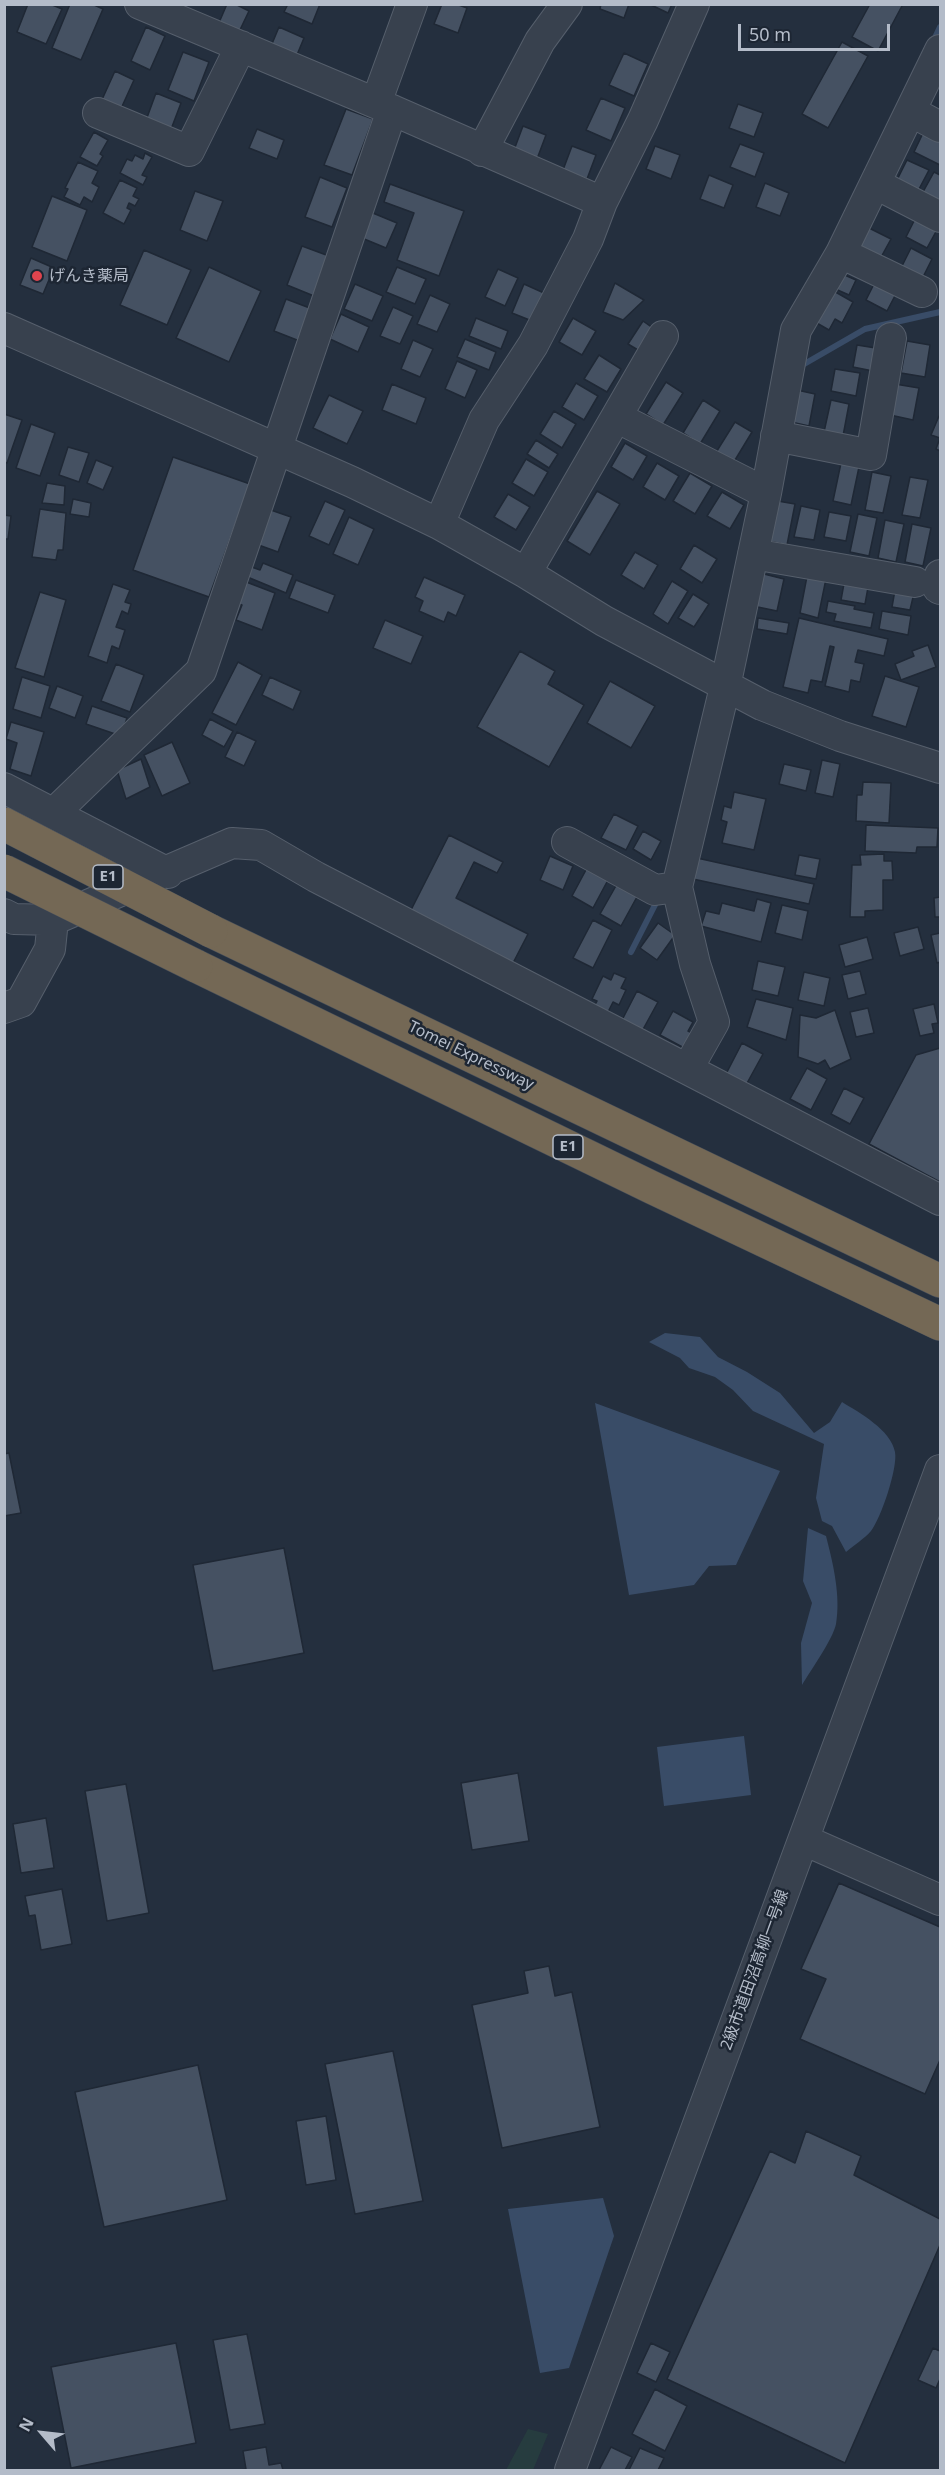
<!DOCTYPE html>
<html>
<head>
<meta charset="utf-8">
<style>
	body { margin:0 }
	#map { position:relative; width:945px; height:2475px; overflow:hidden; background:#242f3e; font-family:"Noto Sans",sans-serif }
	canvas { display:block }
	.frame { position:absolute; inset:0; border:6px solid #b4bcc9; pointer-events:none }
	.north { position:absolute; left:12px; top:2403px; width:60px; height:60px; -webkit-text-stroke:4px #1d2633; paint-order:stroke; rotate:298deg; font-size:16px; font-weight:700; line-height:24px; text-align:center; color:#b4bcc9 }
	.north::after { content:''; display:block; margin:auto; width:21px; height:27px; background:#b4bcc9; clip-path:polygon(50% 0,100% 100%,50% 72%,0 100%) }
	.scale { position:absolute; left:738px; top:24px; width:152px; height:27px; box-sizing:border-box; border:3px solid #b4bcc9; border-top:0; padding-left:8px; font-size:18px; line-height:21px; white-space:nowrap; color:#b4bcc9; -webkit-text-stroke:4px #1d2633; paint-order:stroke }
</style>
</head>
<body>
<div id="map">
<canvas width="945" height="2475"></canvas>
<div class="frame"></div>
<div class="north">N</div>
<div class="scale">50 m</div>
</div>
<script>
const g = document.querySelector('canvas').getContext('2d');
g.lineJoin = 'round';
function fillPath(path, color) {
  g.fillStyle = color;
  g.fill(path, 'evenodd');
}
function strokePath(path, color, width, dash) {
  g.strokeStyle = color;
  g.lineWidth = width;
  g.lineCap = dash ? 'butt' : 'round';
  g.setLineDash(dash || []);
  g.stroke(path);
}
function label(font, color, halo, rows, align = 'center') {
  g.font = font + ' "Noto Sans","Noto Sans JP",sans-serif';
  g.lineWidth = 5;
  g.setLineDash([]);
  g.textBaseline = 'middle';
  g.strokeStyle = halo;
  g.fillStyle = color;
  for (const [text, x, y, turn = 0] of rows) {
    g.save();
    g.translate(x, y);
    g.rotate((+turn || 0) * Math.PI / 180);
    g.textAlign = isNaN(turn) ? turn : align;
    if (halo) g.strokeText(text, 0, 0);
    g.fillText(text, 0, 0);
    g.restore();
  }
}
const green = new Path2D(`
	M528,2429L548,2434L533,2470H506Z`);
const water = new Path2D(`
	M665,1333L700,1337L718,1357L747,1372L780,1393L814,1433L830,1422L842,1402C860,1413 891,1430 895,1452C898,1468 881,1518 871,1531C864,1539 854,1545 846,1552L832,1526L822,1521L816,1498L824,1444L753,1411L733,1390L715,1377L689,1368L680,1358L649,1342Z
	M595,1403L780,1471L736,1565L709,1566L694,1585L629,1595Z
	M808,1528L826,1536C833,1563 841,1596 836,1624C833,1639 811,1670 802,1685L801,1643L812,1603L803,1581Z
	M744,1736L751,1795L664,1806L657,1747Z
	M603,2198L614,2236L569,2368L540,2373L508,2209Z`);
const stream = new Path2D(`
	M933,42L940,27
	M799,367L865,329L940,312
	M631,952L658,899`);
const building = new Path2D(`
	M28,4H50L62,9L46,44L17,32Z
	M70,4H92L103,9L81,60L52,48Z
	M227,4H235L249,11L238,34L218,25Z
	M288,4H320L312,24L284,12Z
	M442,4H456L467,8L458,33L434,24Z
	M601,4H629L624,18L600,9Z
	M649,4H672L668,13Z
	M870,4H903L878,51L852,37Z
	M146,27L165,36L150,70L131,61Z
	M279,27L304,38L294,62L269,51Z
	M842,42L868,56L828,128L802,114Z
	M183,52L209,62L194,101L168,90Z
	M624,53L648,64L634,96L609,85Z
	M115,71L134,80L119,113L100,104Z
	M156,93L181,103L170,132L145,123Z
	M601,98L625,108L611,141L586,130Z
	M738,104L763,113L754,137L729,128Z
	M346,109L373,119L352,175L324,165Z
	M523,126L546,135L537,159L514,150Z
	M257,129L284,140L277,159L249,148Z
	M924,131L940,140V165L914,152Z
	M94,132L108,140L100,154L103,156L97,166L80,157Z
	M740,144L764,153L755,177L730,167Z
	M572,146L596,155L587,179L563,170Z
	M655,146L680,155L671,179L646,169Z
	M145,153L152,157L142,175L147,177L143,185L120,173L127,159L132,161L135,155L143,159Z
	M907,160L929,170L918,191L897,180Z
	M78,162L98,171L92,183L99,187L92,202L84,197L80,205L64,197L68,189L65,188Z
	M934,172L940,175V201L923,192Z
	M709,175L733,185L724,208L700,199Z
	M320,177L347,188L332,227L305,217Z
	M120,180L137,188L133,196L139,199L135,206L129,203L127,208L131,210L124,224L103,213Z
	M765,183L789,193L780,216L756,207Z
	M390,184L464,211L439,276L397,260L414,213L384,202Z
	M195,191L223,201L207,241L180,230Z
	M52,196L87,210L67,261L32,247Z
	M368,211L397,223L386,248L357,236Z
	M916,217L938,228L927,248L906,237Z
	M869,228L891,239L880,259L859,249Z
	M302,246L329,256L314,296L287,285Z
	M911,248L932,259L922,279L901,268Z
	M144,250L191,270L167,325L120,305Z
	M31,258L54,268L43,294L20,285Z
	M209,267L261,291L229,362L176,338Z
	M397,267L426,279L415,304L386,292Z
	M498,269L518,278L505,306L485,297Z
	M840,273L856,280L849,295L833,288Z
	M876,280L898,290L887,311L866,300Z
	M615,283L644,300L623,320L603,312Z
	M355,284L383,296L372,321L344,309Z
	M524,284L544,293L532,321L512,313Z
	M832,290L853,302L842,323L835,319L829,330L815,322Z
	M430,295L450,304L437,332L417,324Z
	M286,299L315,310L302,342L274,331Z
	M393,307L413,316L400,344L380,336Z
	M341,314L369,327L358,352L330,339Z
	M476,318L508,331L501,349L469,336Z
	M573,318L596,331L582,355L559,342Z
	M643,321L657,331L643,353L628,344Z
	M465,339L496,352L489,370L457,357Z
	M413,340L433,349L420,377L401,369Z
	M907,341L930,345L925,377L901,373Z
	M857,345L882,349L878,372L853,367Z
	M599,355L621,369L607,392L584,379Z
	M457,361L477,370L465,398L445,389Z
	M835,369L860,373L856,396L831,391Z
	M666,382L683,393L663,425L646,414Z
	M576,383L598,396L584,420L562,407Z
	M392,384L426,398L416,424L382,410Z
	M895,384L919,388L913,420L890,415Z
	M797,390L815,394L809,426L791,422Z
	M329,395L363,411L347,444L313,428Z
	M703,400L720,411L700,444L683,433Z
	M831,400L849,404L843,436L824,432Z
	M554,411L576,424L562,448L540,434Z
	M4,414L22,420L7,463L4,462Z
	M939,416H940V451L936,449L940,438L931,435Z
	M735,422L752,432L732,465L715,454Z
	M31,424L55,433L40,476L16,468Z
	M536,440L558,454L549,468L527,454Z
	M625,443L647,456L633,480L611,467Z
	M68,447L89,453L79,482L59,475Z
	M173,457L250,484L209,597L133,570Z
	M526,459L548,472L534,496L512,483Z
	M96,460L113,467L103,490L87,483Z
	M657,463L679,476L665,500L643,487Z
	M841,463L859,467L851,505L833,501Z
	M872,472L891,476L883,513L865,510Z
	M690,473L712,486L695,514L673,501Z
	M910,477L928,480L920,518L902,515Z
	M47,483L65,486L64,505L42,503Z
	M597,491L620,504L590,555L567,541Z
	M722,492L744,505L730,529L707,516Z
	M508,494L530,507L516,530L494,517Z
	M73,499L91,503L89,517L70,514Z
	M772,500L795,504L787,545L764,540Z
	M325,501L345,510L329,545L309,536Z
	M801,506L820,510L814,540L794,537Z
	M265,508L291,517L278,552L253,543Z
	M40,509L66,513L63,550H58L56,560L32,557Z
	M829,512L851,516L846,541L824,537Z
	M858,514L877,518L869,556L850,552Z
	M4,515L11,516L8,539H4Z
	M349,517L374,529L358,565L333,554Z
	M885,520L904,524L896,562L878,558Z
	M912,524L931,528L923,566L905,562Z
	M694,545L717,559L702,583L680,569Z
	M635,552L658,565L644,589L621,575Z
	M263,563L293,575L286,593L245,576L249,566L260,570Z
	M808,571L827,574L818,618L800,613Z
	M760,573L784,579L777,611L753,606Z
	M424,577L465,595L456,616L448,612L444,622L419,611L423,601L415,597Z
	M845,578L869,582L865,604L841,600Z
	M241,580L275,593L262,630L236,620L242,605L233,602Z
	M296,580L335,595L328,613L289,598Z
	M672,581L688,591L668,624L653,614Z
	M113,584L130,590L125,602L131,604L128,614L122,611L116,627L125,630L119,649L112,646L107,663L88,656Z
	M895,590L914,593L910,610L892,607Z
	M40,592L66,600L44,677L15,668Z
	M693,594L709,604L694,627L678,618Z
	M828,601L855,606L854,609L874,613L871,628L834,621L836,614L826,612Z
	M882,611L911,616L908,635L879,629Z
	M758,618L789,623L787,634L757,629Z
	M799,618L888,639L884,656L858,650L855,662L864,664L860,682L851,680L849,692L825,686L834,647L830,646L822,682L811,680L808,693L783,687Z
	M385,620L423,636L411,664L373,648Z
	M928,645L936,667L901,680L895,664L914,656L912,651Z
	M520,651L555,671L548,684L584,705L549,767L477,727Z
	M238,662L262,675L236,725L212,713Z
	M116,664L144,675L130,712L101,701Z
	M885,676L919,687L906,727L872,716Z
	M22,677L50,686L41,718L13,709Z
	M270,677L301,691L293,710L262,695Z
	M610,681L655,706L631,748L587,723Z
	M57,686L83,696L75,718L49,708Z
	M92,706L127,718L121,736L86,724Z
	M210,719L233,731L224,747L202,735Z
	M11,722L44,732L31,776L10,769L17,743L6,739Z
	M237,732L256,741L244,766L225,757Z
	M172,742L190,783L162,796L144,755Z
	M141,759L150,787L126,799L117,770Z
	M822,760L840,764L833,797L815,793Z
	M784,764L811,770L806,791L779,784Z
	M863,782L891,783L889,823L856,821L857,795H862Z
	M734,792L766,799L754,850L722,843L727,822L721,820L724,806L731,808Z
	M614,814L638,826L626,850L601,838Z
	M866,825L938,828L937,847H917L916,853L865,851Z
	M643,831L661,841L651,860L633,849Z
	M449,835L503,862L497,873L474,862L456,898L528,934L513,963L410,912Z
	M884,854V861H892L893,880H883V910L865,911V917H850L852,865H861L860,855Z
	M799,855L820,859L816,879L795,875Z
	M550,856L573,866L563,890L540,880Z
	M697,858L814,884L809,904L693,879Z
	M587,868L608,880L593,908L572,896Z
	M617,884L638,895L621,926L600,914Z
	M940,897V917H935L934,898Z
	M757,899L771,903L761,942L701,926L706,911L719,914L722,903L754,911Z
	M782,905L808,911L802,940L775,933Z
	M593,920L612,930L593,968L573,958Z
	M658,923L675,935L657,960L640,948Z
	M918,927L924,949L900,956L894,933Z
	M940,933V962L937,963L931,935Z
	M867,937L873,959L845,967L839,945Z
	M758,961L785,967L778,996L752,990Z
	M860,971L866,994L848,999L842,975Z
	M804,972L830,978L824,1006L798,1000Z
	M614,973L626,978L621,988L626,990L619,1005L613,1002L608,1012L594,1006L597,1001L592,999L603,976L611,980Z
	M637,991L658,1002L641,1033L621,1022Z
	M756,999L793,1008L786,1040L747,1027Z
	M934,1004L938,1023L932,1024L934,1033L920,1036L913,1009Z
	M868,1008L874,1033L856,1037L850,1012Z
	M835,1010L851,1059L830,1069L825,1060L818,1064L798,1057L800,1015L816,1018Z
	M673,1011L693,1022L688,1031L694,1034L686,1049L660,1035Z
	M742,1043L763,1054L746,1085L726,1074Z
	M940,1048V1182L869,1144L916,1055Z
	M807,1068L827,1079L811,1110L790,1099Z
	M844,1088L864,1098L850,1124L831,1114Z
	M9,1453L21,1513L4,1516V1454Z
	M284,1548L304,1653L213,1671L193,1565Z
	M518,1773L529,1841L472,1850L461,1783Z
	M126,1784L149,1913L107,1921L85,1791Z
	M46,1818L54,1868L21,1873L13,1824Z
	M839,1883L940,1927V2060L925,2094L800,2039L826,1979L801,1969Z
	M62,1889L72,1944L41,1950L35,1915L29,1916L25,1896Z
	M549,1966L555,1996L572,1992L600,2127L502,2148L472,2005L528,1993L524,1971Z
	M393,2051L423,2201L355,2214L325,2064Z
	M198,2065L227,2200L104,2227L75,2092Z
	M326,2116L336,2180L306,2185L296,2121Z
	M806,2131L861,2156L854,2175L940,2219V2245L845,2463L667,2379L770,2151L795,2163Z
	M247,2334L265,2424L230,2430L213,2340Z
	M176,2343L196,2443L71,2468L51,2367Z
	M651,2343L670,2352L656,2382L637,2373Z
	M933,2348L940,2351V2379L936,2388L918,2380Z
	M655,2389L687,2406L665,2451L632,2434Z
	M266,2447L269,2465L281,2463L283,2470H240L246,2469L243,2451Z
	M611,2447L632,2457L625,2470H599Z
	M640,2448L664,2458L658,2470H629Z`);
const minor = new Path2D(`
	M140,4L392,110L602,202
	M376,103L412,4
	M912,112L940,127
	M98,113L189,151L241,46
	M482,151L540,41L567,4
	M876,184L940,217
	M841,253L922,292
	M4,328L352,482L439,524L526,573L604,621L762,705L840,736L940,768
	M776,436L871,455L891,338
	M766,493L796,330L841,253L940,50
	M439,524L484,420L533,345L588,239L602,202L643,120L694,4
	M753,554L915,582
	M526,573L663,336
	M940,575L938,588L940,589
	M4,788L168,873
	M54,813L201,671L392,110
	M567,842L655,890L677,887L725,687L766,493L630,424
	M677,887L695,964L714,1022L688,1068
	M4,914L14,919L53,920L232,843L261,845L316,877L940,1200
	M4,1008L21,1002L50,949L53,920
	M804,1840L940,1900
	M570,2470L940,1470`);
const highway = new Path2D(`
	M211,931L940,1281
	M196,966L653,1188L940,1324`);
const highwayBridge = new Path2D(`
	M4,824L211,931
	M4,871L196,966`);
const markers = [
	[37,276,6,"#e0444e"]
];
const shields = [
	[108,877,30],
	[568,1147,30]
];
const shieldNames = [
	["E1",108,877],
	["E1",568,1147]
];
const poiNames = [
	["げんき薬局",49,276]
];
const streetNames = [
	["Tomei Expressway",471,1056,26],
	["2級市道田沼高柳一号線",755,1970,-70]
];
fillPath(green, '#263c3f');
fillPath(water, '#394c67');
strokePath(stream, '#394c67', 6);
fillPath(building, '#455162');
strokePath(building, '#1f2835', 1.5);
strokePath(minor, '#565f6c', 32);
strokePath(highway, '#434c59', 34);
strokePath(minor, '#38414e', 30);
strokePath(highway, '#746855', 33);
strokePath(highwayBridge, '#434c59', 34, []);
strokePath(highwayBridge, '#746855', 33);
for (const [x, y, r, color] of markers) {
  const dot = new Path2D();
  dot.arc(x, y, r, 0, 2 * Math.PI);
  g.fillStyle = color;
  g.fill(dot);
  strokePath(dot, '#1d2633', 2);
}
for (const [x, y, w] of shields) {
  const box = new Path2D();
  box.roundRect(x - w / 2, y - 12, w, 24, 4.5);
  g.fillStyle = '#1d2633';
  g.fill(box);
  strokePath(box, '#b4bcc9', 1.5);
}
label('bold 15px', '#b4bcc9', null, shieldNames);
label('16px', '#b4bcc9', '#1d2633', poiNames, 'left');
label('16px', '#b4bcc9', '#1d2633', streetNames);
</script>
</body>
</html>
